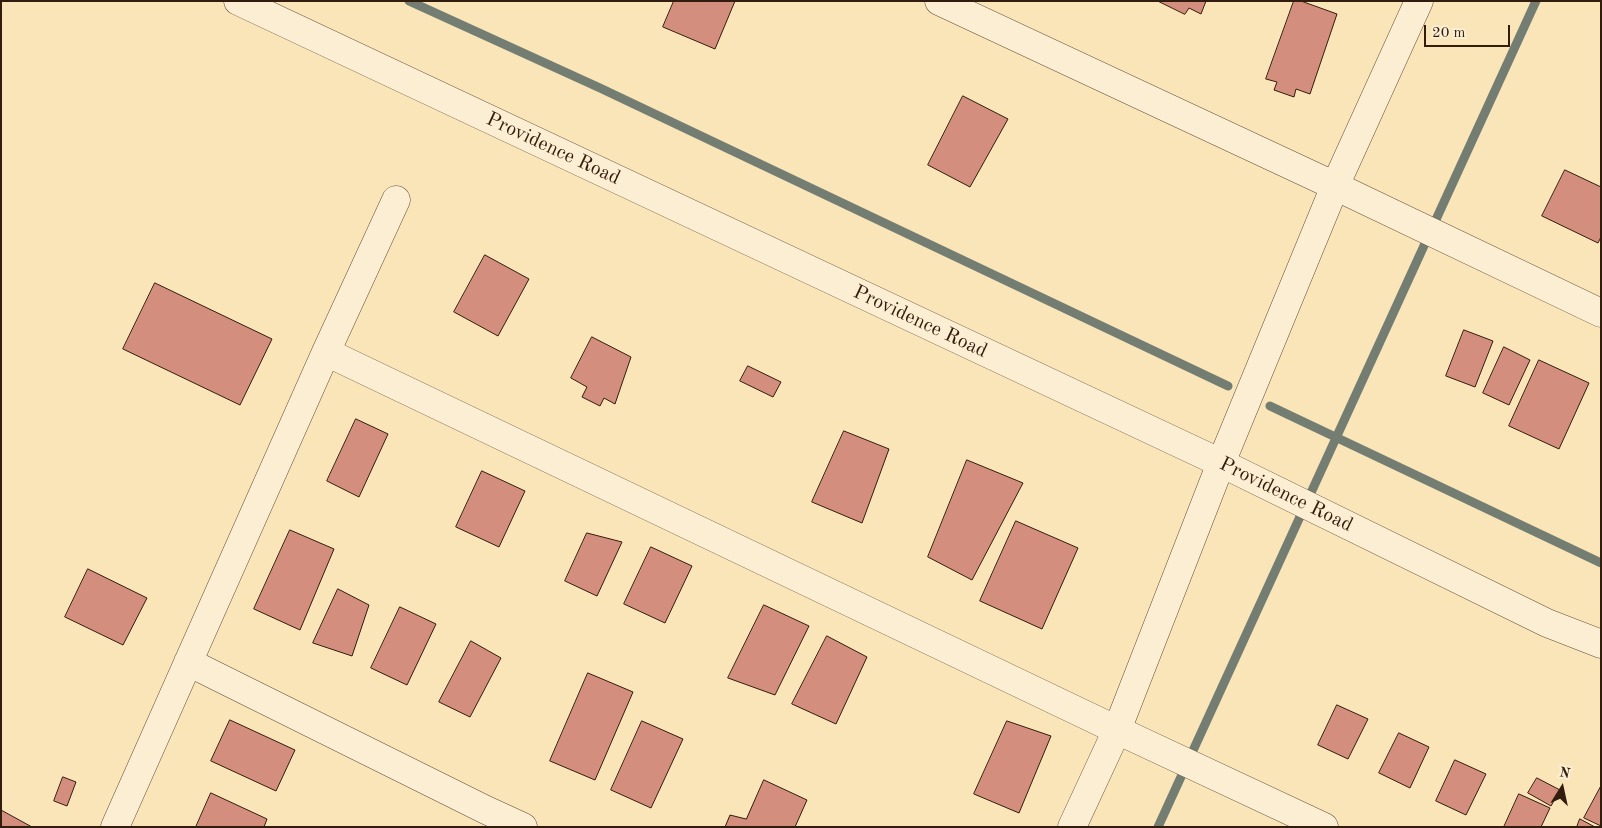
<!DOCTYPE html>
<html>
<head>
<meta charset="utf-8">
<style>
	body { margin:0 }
	#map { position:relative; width:1602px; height:828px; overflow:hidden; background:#fae5b9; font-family:"Old Standard TT",serif }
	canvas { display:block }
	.frame { position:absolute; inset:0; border:2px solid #311c0d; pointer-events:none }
	.north { position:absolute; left:1537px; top:763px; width:50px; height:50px; -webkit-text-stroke:4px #fceed2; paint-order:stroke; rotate:10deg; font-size:14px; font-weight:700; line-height:20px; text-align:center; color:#311c0d }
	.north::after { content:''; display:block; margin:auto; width:18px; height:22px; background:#311c0d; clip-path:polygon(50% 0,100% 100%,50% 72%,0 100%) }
	.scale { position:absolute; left:1424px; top:25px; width:86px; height:22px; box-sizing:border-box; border:2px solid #311c0d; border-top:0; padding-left:6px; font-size:15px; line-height:18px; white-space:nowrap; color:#311c0d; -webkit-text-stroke:4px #fceed2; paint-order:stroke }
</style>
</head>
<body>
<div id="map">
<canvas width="1602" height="828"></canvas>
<div class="frame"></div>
<div class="north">N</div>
<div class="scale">20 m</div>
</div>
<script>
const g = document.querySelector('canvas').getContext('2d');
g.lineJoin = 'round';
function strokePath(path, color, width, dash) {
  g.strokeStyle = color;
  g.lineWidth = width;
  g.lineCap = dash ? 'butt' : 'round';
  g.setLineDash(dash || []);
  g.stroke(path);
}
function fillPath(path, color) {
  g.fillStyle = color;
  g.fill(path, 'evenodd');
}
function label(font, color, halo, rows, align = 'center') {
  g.font = font + ' "Old Standard TT",serif';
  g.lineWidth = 4;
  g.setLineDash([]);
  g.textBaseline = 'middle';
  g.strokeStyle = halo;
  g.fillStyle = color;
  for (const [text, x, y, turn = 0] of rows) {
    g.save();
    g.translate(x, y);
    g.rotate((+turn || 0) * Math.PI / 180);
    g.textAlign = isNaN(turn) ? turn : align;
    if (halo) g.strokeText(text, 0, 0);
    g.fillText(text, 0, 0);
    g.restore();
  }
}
const stream = new Path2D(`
	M409,1L600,88L1228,386
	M1270,406L1601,563
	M1158,827L1536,1`);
const building = new Path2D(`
	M674,1H735L715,49L663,27Z
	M1158,1H1206L1201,14L1189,8L1185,14Z
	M1294,1H1301L1337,14L1310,94L1296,89L1294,97L1274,90L1277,82L1266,79Z
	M963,96L1008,119L970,187L928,165Z
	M1565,170L1601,187V237L1598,243L1542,216Z
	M485,255L529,279L498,336L454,312Z
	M155,283L272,339L240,405L123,349Z
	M1464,330L1493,341L1475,387L1446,376Z
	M592,337L631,357L615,404L604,398L600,406L582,397L587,387L571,378Z
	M1504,347L1530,360L1509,405L1483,393Z
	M1539,360L1589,383L1559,449L1509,426Z
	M748,366L781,382L773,397L740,381Z
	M356,419L388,434L359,497L327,481Z
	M844,431L889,449L862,523L812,502Z
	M967,460L1023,483L972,580L928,557Z
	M482,471L525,491L499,547L456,527Z
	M1016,521L1078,548L1042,629L980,601Z
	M290,530L334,549L300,630L254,609Z
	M587,533L622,542L597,596L565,581Z
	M651,547L692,566L665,623L624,604Z
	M88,569L147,598L123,645L65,617Z
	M338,589L369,605L352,656L313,643Z
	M764,605L809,626L775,695L728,678Z
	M400,607L436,624L407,685L371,668Z
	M827,636L867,657L836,724L792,704Z
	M471,641L501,658L470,717L439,702Z
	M588,673L633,692L595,780L550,761Z
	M1337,705L1368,719L1348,759L1318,745Z
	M230,720L295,750L276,791L211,761Z
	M642,721L683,739L651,808L611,790Z
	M1007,721L1051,736L1019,813L974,794Z
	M1399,733L1429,747L1410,788L1379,773Z
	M1455,760L1486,774L1466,815L1436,801Z
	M63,777L76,782L67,806L54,801Z
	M1537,778L1560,790L1551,806L1528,793Z
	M764,780L807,800L795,827H725L730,815L746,819Z
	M1601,786V826L1584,818Z
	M211,793L267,819L264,827H196Z
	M1519,794L1550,808L1541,827H1504Z
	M1,810L32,827H1Z
	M1580,819L1595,827H1577Z`);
const minor = new Path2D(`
	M939,1L1335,186L1601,313
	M326,352L1117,730L1324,827
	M188,662L486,810L523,827
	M115,827L326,352L396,200
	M1072,827L1117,730L1221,463L1335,186L1419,1`);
const tertiary = new Path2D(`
	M238,1L1221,463L1547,623L1601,644`);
const streetNames = [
	["Providence Road",553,149,25],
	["Providence Road",920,322,25],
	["Providence Road",1286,495,26]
];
strokePath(stream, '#737d72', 9);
fillPath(building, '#d48e7e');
strokePath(building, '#311c0d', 1);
strokePath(minor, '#634e38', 29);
strokePath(tertiary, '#634e38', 29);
strokePath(minor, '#fceed2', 28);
strokePath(tertiary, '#fceed2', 28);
label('20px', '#311c0d', '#fceed2', streetNames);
</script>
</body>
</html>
